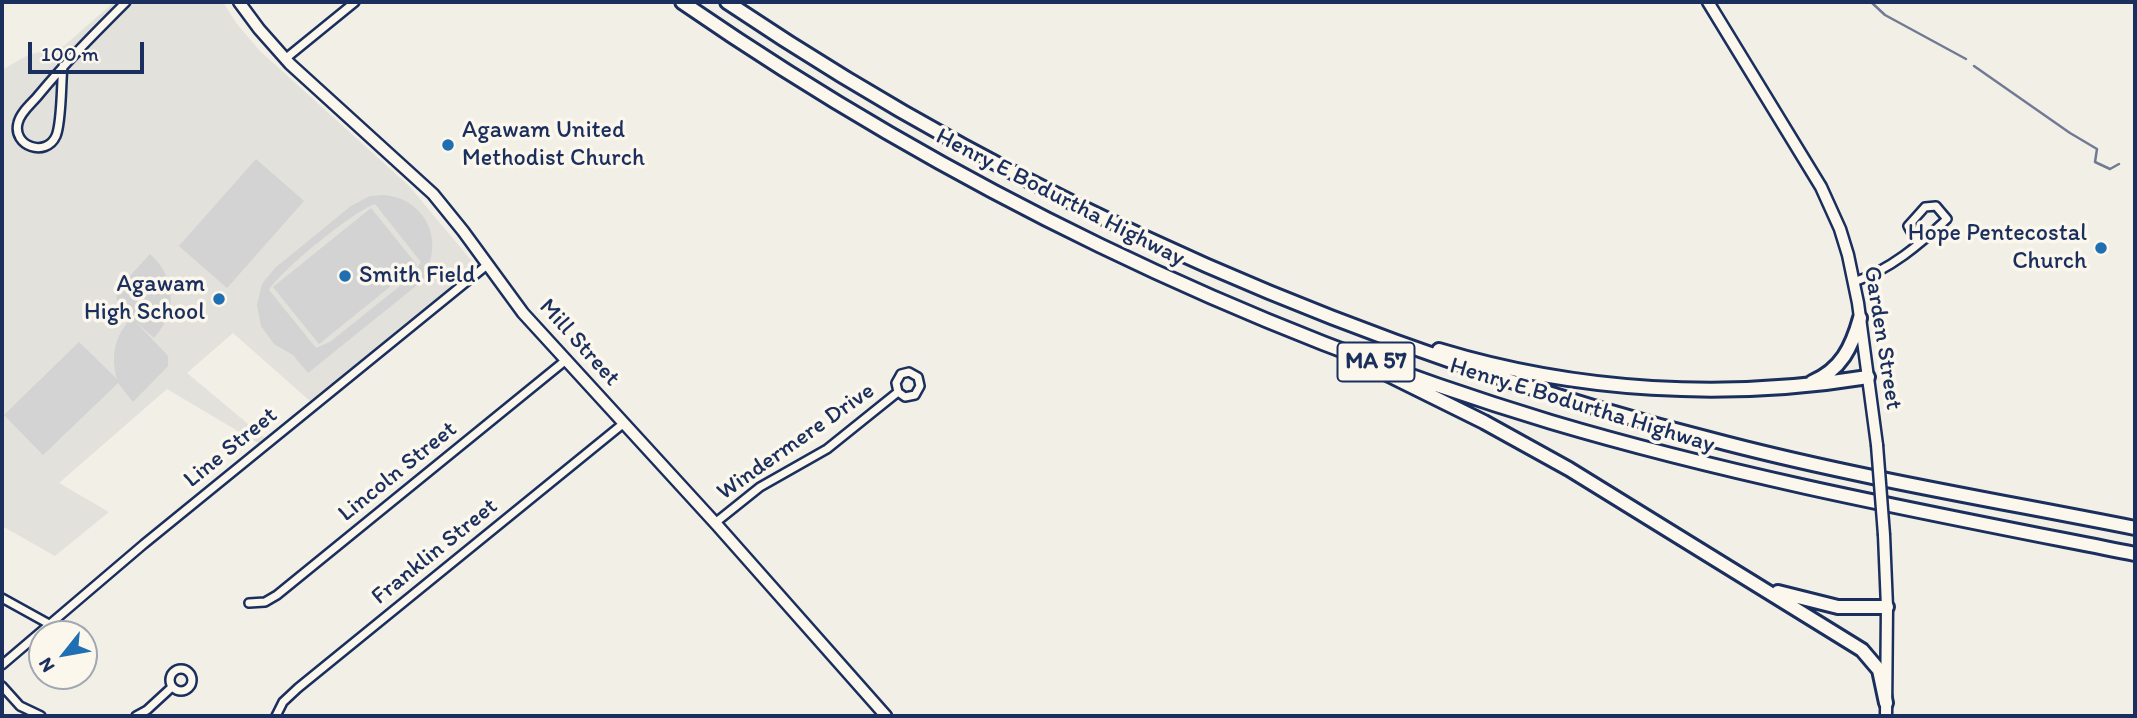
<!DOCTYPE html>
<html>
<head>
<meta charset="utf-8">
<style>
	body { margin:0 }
	#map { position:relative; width:2137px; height:718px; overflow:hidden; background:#f2efe6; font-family:Itim,sans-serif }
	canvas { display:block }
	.frame { position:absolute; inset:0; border:4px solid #1b2f5e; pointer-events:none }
	.north { position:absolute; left:28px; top:620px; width:70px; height:70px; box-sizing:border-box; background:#fbf7ec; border:2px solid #a1a7b3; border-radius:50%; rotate:239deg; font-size:19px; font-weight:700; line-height:28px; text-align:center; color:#1b2f5e }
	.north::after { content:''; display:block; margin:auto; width:24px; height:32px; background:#1f6fb2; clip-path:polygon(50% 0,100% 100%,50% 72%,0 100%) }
	.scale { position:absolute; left:28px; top:42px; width:116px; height:32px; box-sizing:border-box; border:4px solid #1b2f5e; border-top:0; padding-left:9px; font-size:21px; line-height:24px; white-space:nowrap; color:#1b2f5e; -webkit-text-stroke:5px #fbf7ec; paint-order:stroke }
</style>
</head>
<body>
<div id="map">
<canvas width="2137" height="718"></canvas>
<div class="frame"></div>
<div class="north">N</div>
<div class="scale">100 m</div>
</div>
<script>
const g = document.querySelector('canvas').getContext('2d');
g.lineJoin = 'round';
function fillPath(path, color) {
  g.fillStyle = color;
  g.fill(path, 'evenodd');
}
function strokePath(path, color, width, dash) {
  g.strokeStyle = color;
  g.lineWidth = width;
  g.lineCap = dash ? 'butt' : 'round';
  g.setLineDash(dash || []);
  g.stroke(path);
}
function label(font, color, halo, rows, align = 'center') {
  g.font = font + ' Itim,sans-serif';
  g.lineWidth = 7;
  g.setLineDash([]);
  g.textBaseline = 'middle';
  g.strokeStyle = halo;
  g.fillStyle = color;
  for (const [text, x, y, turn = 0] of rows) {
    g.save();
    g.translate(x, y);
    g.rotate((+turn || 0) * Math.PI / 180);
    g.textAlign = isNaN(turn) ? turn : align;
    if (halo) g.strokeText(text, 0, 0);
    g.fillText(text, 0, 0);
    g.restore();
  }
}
const built = new Path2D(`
	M114,2H223L237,24L260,51L410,187L476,266L310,401L233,333L187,373L265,438L258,443L167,389L59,483L109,512L55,556L2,526V70L28,55L64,46Z`);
const green = new Path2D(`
	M256,159L304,201L227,288L179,246Z
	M384,195C421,198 442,233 428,267L432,273L308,373L293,355L274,344L261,326L257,305L262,284L275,268L351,206L370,196ZM375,204L421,262L410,278L330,342L316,348L269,290C280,271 355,210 375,204Z
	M371,208L417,265L319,344L273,287Z
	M150,254C176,277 178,312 154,338L135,321L168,356V366L133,402L118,383L43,455L4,415L79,342L117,379C110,356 115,335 132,317L117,302L116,291Z`);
const stream = new Path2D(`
	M1871,2L1885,15L1966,59
	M1974,66L2070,133L2097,149L2095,162L2110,169L2119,164`);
const street = new Path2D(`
	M285,59L355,2
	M63,66C61,83 62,122 56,136C46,158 12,146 18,123C20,113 31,104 37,97C65,63 95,33 126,2
	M1854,282C1891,269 1919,245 1947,219L1936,206L1925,207L1908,226L1918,244
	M715,523L760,487L827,449L898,392L905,397L915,395L920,386L918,377L909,372L901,374L896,383L898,392
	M2,598L49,624
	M249,603L265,602L277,595L566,360
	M2,665L144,544L487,265
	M170 680a11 11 0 1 1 22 0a11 11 0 1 1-22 0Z
	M2,686L20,706L41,716
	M136,716L147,710L172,687
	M276,716L283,702L298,688L624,423`);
const secondary = new Path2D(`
	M239,2L259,29L290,64L433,194L463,231L523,313L717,525L886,716
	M1708,2L1821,187L1840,229L1848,255L1858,303L1877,445
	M1884,535L1887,607L1886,716`);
const highway = new Path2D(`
	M682,2C947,185 1243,329 1551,422C1743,479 1939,515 2135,554
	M727,2C1031,207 1370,353 1725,443C1860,478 1999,501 2135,528
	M1439,350C1577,392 1726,400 1868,377
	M1387,374L1484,422L1569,469L1862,650L1879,670L1886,703
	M1812,382C1841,370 1852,347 1860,318
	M1778,592L1838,607H1887`);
const secondaryBridge = new Path2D(`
	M1877,445L1884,535`);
const markers = [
	[448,145,7,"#1f6fb2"],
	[2101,248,7,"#1f6fb2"],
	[345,276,7,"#1f6fb2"],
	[219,299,7,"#1f6fb2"]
];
const shields = [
	[1376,362,77]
];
const shieldNames = [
	["MA 57",1376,362]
];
const poiNames = [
	["Agawam United",462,131],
	["Methodist Church",462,159],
	["Hope Pentecostal",2087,234,"right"],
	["Church",2087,262,"right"],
	["Smith Field",359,276],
	["Agawam",205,285,"right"],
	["High School",205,313,"right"]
];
const streetNames = [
	["Henry E Bodurtha Highway",1060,198,27],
	["Garden Street",1882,338,81],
	["Mill Street",579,343,48],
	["Henry E Bodurtha Highway",1582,406,17],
	["Windermere Drive",796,442,-35],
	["Line Street",231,448,-39],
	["Lincoln Street",398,472,-39],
	["Franklin Street",435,552,-39]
];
fillPath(built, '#e2e1dc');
fillPath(green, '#d2d3d2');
strokePath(stream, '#707b93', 2.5);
strokePath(street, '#1b2f5e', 12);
strokePath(secondary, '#1b2f5e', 15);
strokePath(highway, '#1b2f5e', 18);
strokePath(street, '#fbf7ec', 7);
strokePath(secondary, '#fbf7ec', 10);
strokePath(highway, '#fbf7ec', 12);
strokePath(secondaryBridge, '#1b2f5e', 15, []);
strokePath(secondaryBridge, '#fbf7ec', 10);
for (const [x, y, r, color] of markers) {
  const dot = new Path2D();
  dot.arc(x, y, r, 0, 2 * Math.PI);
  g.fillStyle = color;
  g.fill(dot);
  strokePath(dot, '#fbf7ec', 2.5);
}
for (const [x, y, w] of shields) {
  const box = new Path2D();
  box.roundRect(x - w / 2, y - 19.5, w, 39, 5);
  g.fillStyle = '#fbf7ec';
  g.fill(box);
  strokePath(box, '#1b2f5e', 2);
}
label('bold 23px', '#1b2f5e', null, shieldNames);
label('24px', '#1b2f5e', '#fbf7ec', poiNames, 'left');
label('24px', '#1b2f5e', '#fbf7ec', streetNames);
</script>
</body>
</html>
